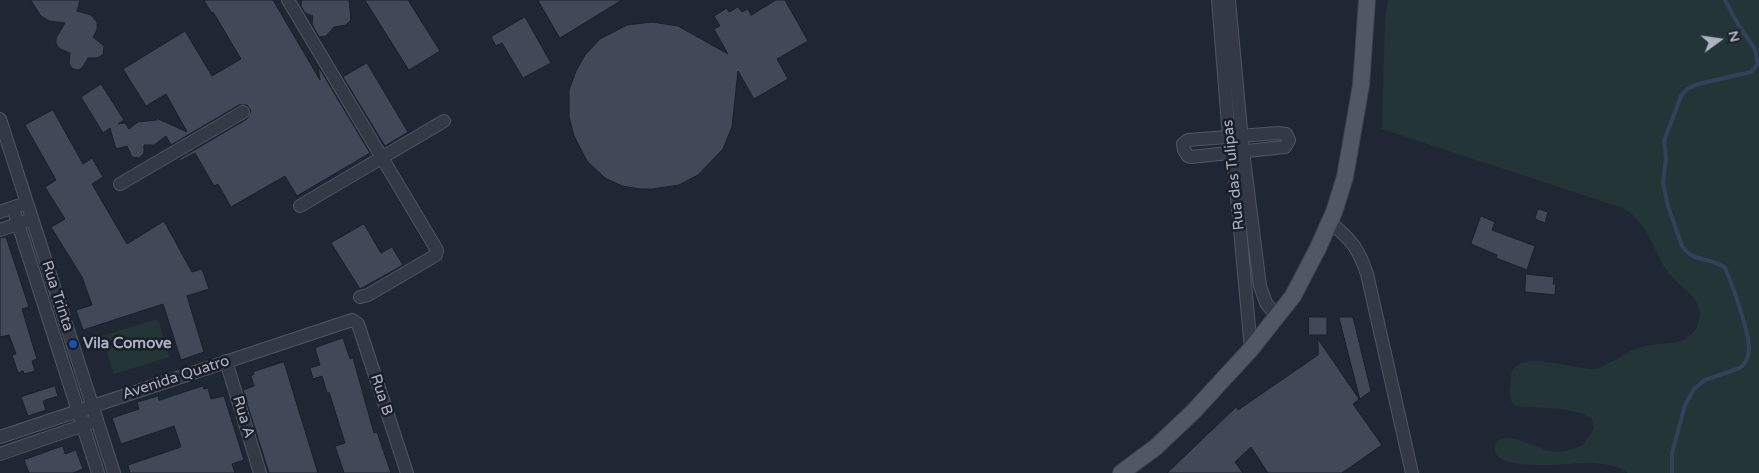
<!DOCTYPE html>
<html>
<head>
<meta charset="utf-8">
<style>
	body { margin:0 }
	#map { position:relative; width:1759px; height:473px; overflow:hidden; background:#202734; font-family:"Varela Round",sans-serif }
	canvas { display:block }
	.north { position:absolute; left:1694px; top:15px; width:50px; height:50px; -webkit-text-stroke:4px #191e29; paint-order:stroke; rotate:76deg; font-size:14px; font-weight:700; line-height:20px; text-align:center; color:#adb3c2 }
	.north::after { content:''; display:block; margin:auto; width:18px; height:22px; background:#adb3c2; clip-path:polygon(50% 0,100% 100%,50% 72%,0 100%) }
</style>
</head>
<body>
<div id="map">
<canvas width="1759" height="473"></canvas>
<div class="north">N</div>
</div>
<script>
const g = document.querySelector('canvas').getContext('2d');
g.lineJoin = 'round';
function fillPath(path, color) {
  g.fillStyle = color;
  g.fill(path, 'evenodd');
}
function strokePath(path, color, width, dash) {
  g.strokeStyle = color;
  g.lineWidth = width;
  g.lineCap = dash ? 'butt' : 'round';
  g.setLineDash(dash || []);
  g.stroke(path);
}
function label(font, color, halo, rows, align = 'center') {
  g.font = font + ' "Varela Round",sans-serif';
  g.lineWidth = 5;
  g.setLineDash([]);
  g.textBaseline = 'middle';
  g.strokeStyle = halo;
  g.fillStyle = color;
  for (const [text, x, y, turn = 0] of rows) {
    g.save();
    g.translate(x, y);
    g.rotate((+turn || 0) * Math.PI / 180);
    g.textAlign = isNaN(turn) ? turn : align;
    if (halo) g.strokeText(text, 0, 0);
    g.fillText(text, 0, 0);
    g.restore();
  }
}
const green = new Path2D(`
	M1388,0H1759V473H1628C1616,465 1603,463 1588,463C1570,463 1492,473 1495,448C1497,425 1539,449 1549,451C1559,453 1573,450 1583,445L1594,429L1592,419L1581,413L1562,409L1515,406C1508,399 1509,391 1511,381C1511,378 1511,373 1513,370C1524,351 1577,370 1594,369C1604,368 1627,352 1638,348C1652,343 1669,345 1683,340C1690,337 1696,331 1698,324C1706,302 1687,292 1673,278C1652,255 1654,227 1623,208L1382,129L1385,20Z
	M158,319L169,357L114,374L102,336Z`);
const stream = new Path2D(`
	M1672,473V453L1685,405L1694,389L1705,380L1740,368C1747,363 1749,355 1749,347C1748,329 1733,286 1725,268C1711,256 1694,264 1682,246L1668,206L1663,183L1666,158L1664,141L1681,96L1687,89L1698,84L1751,72L1758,64L1755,49L1739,26L1725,0`);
const building = new Path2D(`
	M31,0H80L77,11L91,15L97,22V30L93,37L104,46L103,55L97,58H88L82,68L78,70L73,69L69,64L70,53L60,49L56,44V38L65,23L49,21L41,16Z
	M204,0H273L320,80L318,66L370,153L297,196L285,176L231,207L218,184L214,186L195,153L180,161L179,159L247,119L251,111L247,105H239L171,145L166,136L154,145H144V153L139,158L132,157L127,146L116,149L110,128L103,133L81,97L101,84L124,120L118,124L125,123L129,129L138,122L157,120L156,118L187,132L166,94L146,106L123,69L185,31L212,76L241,59L213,12L212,13Z
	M302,0H349L351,20L346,25L334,27L326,36L319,37L312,24L313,16L305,13L301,6Z
	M365,0H408L440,51L409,70Z
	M538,0H622L560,38Z
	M776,0H785L808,41L777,59L788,79L754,99L738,71L732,127L723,149L698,175L679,185L652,189H640L622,186L605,178L587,161L574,136L569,117V90L576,71L585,55L600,39L627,25L652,22L678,26L728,54L714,29L720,26L714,16L727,8L729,12L738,7L742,12L748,9L751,15Z
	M525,17L551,63L523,78L502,43L496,46L491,37Z
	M367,63L408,132L385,146L343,77Z
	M53,110L83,164L92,158L103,177L92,184L127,244L164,221L192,272L202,269L209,289L187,296L204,352L181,360L163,304L83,330L76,310L92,305L82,277L51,227L65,219L45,187L56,180L25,125Z
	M1538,209L1548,212L1545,223L1535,219Z
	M1481,216L1495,222L1492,230L1535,246L1527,270L1496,258L1497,255L1471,244Z
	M364,224L381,253L392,247L403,265L360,289L331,243Z
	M6,237L29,307L22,309L37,359L32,361L35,371L24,374L23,371L18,373L12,355L16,354L9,335L0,337V238Z
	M1526,274L1554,277L1553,284H1556L1555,295L1525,292Z
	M1309,317H1327V335H1309Z
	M1339,317H1353L1371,391L1360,399Z
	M343,338L350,359L353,358L374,433L377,432L391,473H344L335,446L345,443L329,392L327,393L322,376L313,379L310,368L320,365L315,348Z
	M1318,339L1359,399L1353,404L1382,445L1342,473H1268L1251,447L1235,462L1243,473H1167L1236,407L1238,410L1318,355Z
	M284,362L294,395L318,473H269L244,394L243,390L254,386L251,376L254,374L253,372Z
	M55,386L58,396L43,401L46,410L28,416L21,397Z
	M203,386L204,389L208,388L211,399L224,396L244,460L232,464L235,473H130L128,465L181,447L174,426L121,444L112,418L139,409L137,402L158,396L159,400Z
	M63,446L65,454L76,450L83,469L73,473H29L24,460Z`);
const minor = new Path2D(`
	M288,0L437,250L436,255L368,295L360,297
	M1218,0L1229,137L1233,153L1251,349
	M1229,0L1243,151L1260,286L1266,303L1277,317
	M0,119L114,473
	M1278,133L1286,134L1289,140L1285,147L1191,157L1188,156L1184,150L1183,144L1188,140Z
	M120,184L243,112
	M300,206L444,121
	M13,208L98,473
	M0,212L20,205
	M1330,222C1351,240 1358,247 1367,274L1412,473
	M0,230L26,221
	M226,361L260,473
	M0,437L352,320L358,324L407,473
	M0,454L90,423`);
const major = new Path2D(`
	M1121,473L1156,447L1194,411L1251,349L1293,296L1318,248L1334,212L1345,177L1361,85L1367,0`);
const markers = [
	[73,344,5,"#1a4fb4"]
];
const streetNames = [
	["Rua das Tulipas",1234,175,-96],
	["Rua Trinta",57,296,72],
	["Avenida Quatro",176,378,-18],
	["Rua B",381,395,72],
	["Rua A",243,417,73]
];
const poiNames = [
	["Vila Comove",83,344]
];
fillPath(green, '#243537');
strokePath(stream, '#34415b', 4);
fillPath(building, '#414959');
strokePath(building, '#1a202b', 1);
strokePath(minor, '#505663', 14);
strokePath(major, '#3c424e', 18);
strokePath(minor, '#333945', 12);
strokePath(major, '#515865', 16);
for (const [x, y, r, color] of markers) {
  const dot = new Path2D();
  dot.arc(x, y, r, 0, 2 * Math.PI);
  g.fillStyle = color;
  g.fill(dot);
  strokePath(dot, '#191e29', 2);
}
label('15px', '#adb3c2', '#191e29', streetNames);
label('bold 15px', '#adb3c2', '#191e29', poiNames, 'left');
</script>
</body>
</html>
